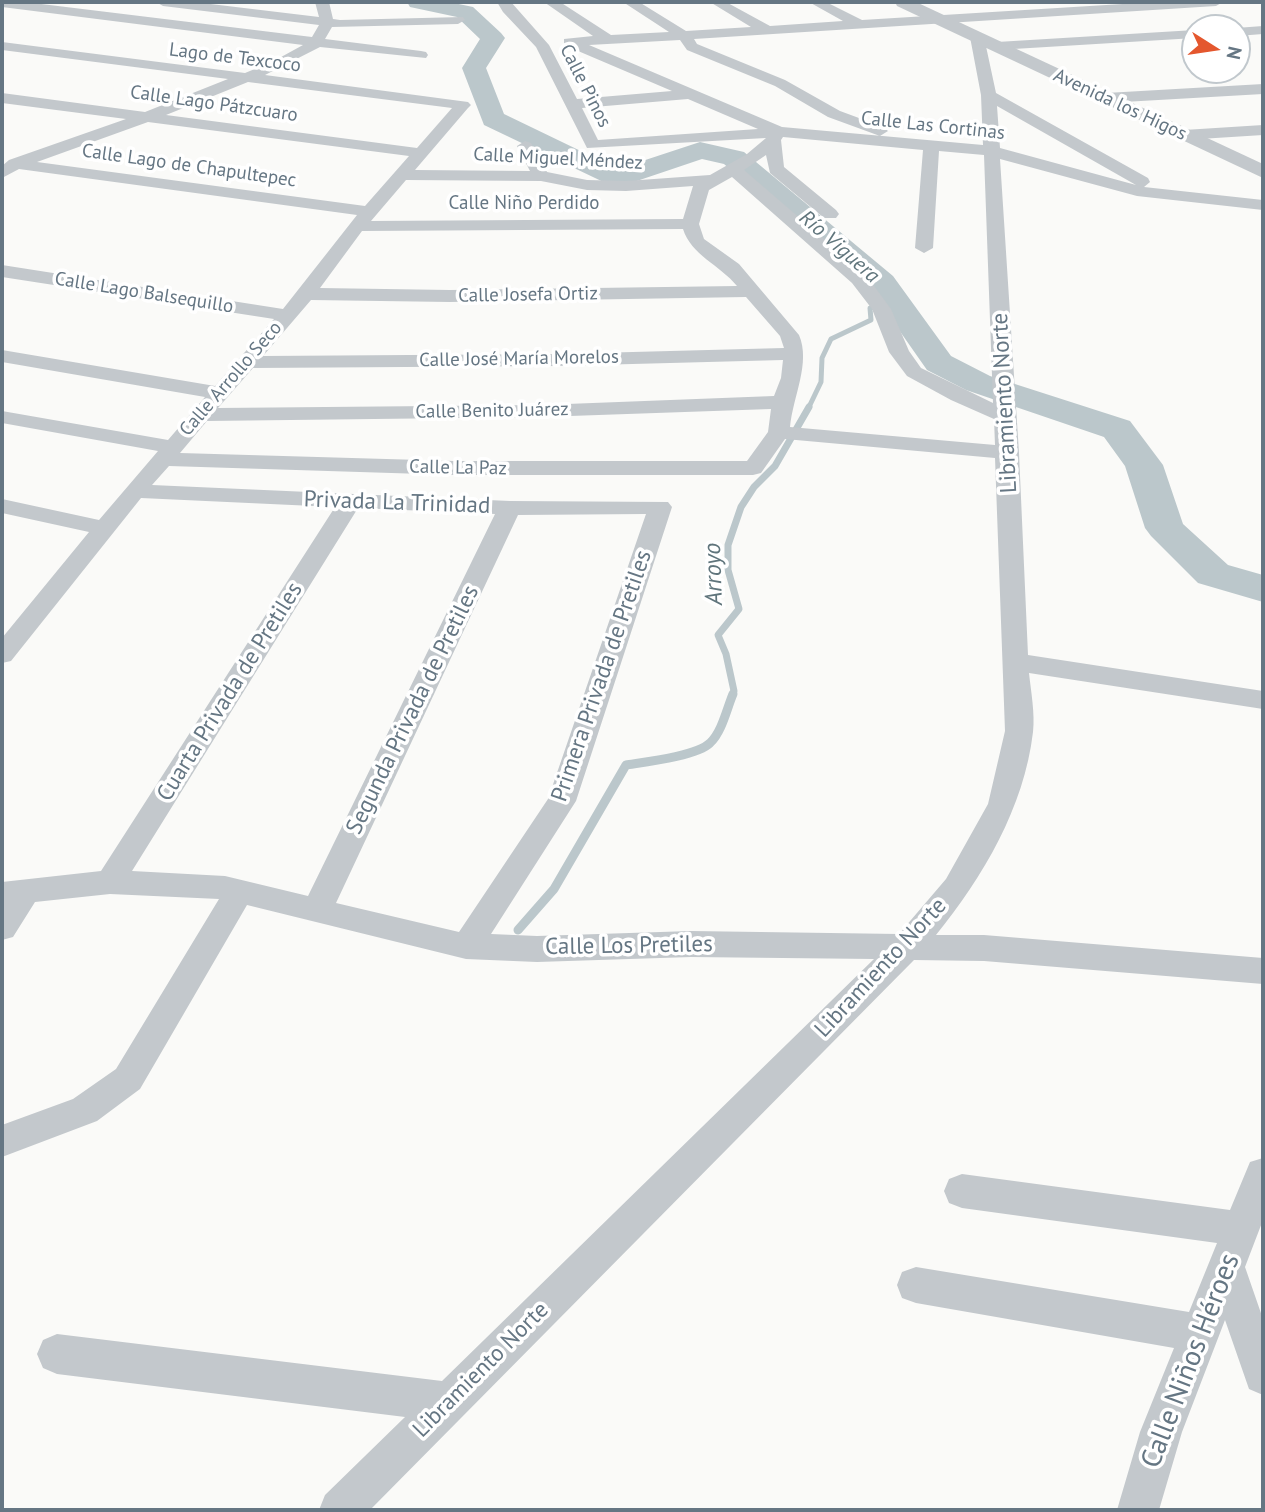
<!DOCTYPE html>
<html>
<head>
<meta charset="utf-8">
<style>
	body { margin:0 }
	#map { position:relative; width:1265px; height:1512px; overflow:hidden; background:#fafaf8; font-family:"PT Sans",sans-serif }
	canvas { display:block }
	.frame { position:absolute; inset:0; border:4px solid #657683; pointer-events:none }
	.north { position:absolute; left:1181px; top:14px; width:70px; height:70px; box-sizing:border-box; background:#fff; border:2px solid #c1c8cd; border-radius:50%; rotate:102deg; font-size:19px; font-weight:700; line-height:28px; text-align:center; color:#657683 }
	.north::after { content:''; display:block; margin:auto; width:24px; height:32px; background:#e4572e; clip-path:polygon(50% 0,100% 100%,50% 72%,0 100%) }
</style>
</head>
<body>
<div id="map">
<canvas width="1265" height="1512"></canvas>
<div class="frame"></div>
<div class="north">N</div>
</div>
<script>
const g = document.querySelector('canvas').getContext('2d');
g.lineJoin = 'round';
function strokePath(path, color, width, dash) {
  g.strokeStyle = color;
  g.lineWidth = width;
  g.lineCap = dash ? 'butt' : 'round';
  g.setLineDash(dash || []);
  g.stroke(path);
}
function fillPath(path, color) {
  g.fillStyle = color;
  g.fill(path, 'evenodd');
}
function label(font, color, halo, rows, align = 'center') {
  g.font = font + ' "PT Sans",sans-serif';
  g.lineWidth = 7;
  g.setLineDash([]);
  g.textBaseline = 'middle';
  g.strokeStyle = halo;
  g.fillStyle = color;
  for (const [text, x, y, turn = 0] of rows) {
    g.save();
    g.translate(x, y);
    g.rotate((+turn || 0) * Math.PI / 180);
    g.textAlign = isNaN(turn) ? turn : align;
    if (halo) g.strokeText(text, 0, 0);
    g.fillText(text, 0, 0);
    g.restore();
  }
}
const streamFar2 = new Path2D(`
	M808,409L821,382L822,358L831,339L871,320L870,308L894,303`);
const streamFar1 = new Path2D(`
	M732,695L734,691L726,654L718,635L739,609L728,570V545L741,507L754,487L775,466L809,407`);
const stream = new Path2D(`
	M518,930L554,889L626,765C645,762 697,756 710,743C722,732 727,708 733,694`);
const river = new Path2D(`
	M407,2H449L473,7L501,33L505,38L486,68L504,114L618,169L700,142L744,152L893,276L951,356L990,376L1130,421L1163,465L1183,524L1228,565L1263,575V602L1198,583L1151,536L1145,528L1125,466L1104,437L966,390L927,370L871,290L724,164L702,159L616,188L484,125L462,68L480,39L457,17L410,7Z`);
const minor = new Path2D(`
	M2,2H25L312,37L319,25L163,6L156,2H194L319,17L315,2H329L333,19L340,20L463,17L465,20L458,24L332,27L325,39L421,51L426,52L428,55L426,58L320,47L265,75L468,102L471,105L468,108L415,170L530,171L517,146L525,141L531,143L547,172L587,180L626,181L710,175L747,154L766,138L587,148L536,47L503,12L497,2H511L549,45L577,99L672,91L564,45V39L593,36L544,2H560L611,35L669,32L623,2H639L686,31L751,27L710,2H726L770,26L843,21L809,2H826L862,20L1155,2H1223L1216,6L694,39L697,44L785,80L840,111L886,128L888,131L880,136L828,117L775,86L687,50L680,40L589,45L782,127L983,145L981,95L970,37L977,33L984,37L996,93L1148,178L1150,182L1144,187L1263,200V210L1137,196L1000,159L1019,453L1028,655L1263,691V709L1029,673C1031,692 1035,713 1033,732C1024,808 983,877 936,935H984L1263,958V984L984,961L914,960L370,1510H319L325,1495L405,1417L57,1374L43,1368L37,1354L43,1340L57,1334L442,1381L874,959L691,957L537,962L466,959L247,905L140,1089L97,1121L2,1157V1125L73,1099L116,1069L219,899L110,894L35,902L13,937L2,940V882L101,871L335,507L141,498L11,661L2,663V638L89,532L2,513V499L99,520L158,451L2,423V411L168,440L205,397L2,362V350L215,386L274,319L2,277V265L283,309L357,215L19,169L2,178V166L9,160L126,119L2,103V93L145,112L228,79L2,50V42L245,73L272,62L303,45L2,7ZM248,82L452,108L417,148L166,115ZM688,99L758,129L598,140L582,108ZM997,106L1136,185L1000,148ZM148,122L409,156L365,206L37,162ZM783,137L923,150L915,248L924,253L933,248L939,151L984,155L993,403L921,368L909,351L891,309L866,275L744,170L766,155L770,173L824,218H836L839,214L836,210L784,167L781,140ZM732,177L852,283L872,309L889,352L907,376L951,400L994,419L995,445L790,427C793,396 811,363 799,335L739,264L704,239L699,224L709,190ZM406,180L541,181L587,190L626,191L693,186L683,219L371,221ZM683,229C691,255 720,265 737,286L450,290L320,288L362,231ZM746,297L780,336L784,348L557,354L263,356L311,300L450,302ZM783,360L781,378L774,396L541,405L218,408L253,368L557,366ZM771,409L768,432L747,461H455L180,453L207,421L541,417ZM785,439L995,458L1005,731L988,804L946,879L899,934L691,931L537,936L491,934L576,801L672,507L668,502L510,501L152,485L169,466L455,475H753L761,473ZM358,508L495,514L308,896L225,876L132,871ZM646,514L548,799L459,932L336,903L518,515Z
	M1263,26V34L1237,36L1236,28Z
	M1195,30V38L997,50L990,46L997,42Z
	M1263,84V94L1106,103L1098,98L1106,93Z
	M1263,125V135L1184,140L1176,135L1184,130Z
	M1263,1158V1220L1245,1267L1263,1319V1395L1249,1389L1225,1320L1182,1432L1159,1510H1117L1140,1432L1174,1348L916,1303L902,1298L897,1285L902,1272L916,1267L1189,1312L1217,1243L962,1208L949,1203L944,1191L949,1179L962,1174L1230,1210L1250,1162Z`);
const tertiary = new Path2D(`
	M895,2H916L1263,164V178L897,6Z`);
const farStreetnames = [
	["Lago de Texcoco",235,58,7],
	["Calle Pinos",585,86,63],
	["Calle Lago Pátzcuaro",214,104,8],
	["Avenida los Higos",1120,105,25],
	["Calle Las Cortinas",933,126,6],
	["Calle Miguel Méndez",558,159,3],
	["Calle Lago de Chapultepec",189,166,8],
	["Calle Niño Perdido",524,204],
	["Calle Lago Balsequillo",144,293,9],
	["Calle Josefa Ortiz",528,295,-1],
	["Calle José María Morelos",519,359,-1],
	["Calle Arrollo Seco",231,379,-49],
	["Calle Benito Juárez",492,411,-1],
	["Calle La Paz",458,468,1]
];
const farWaternames = [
	["Río Viguera",839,247,41]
];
const streetNames = [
	["Libramiento Norte",1005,403,-93],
	["Privada La Trinidad",397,503,2],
	["Primera Privada de Pretiles",602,676,-71],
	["Cuarta Privada de Pretiles",230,692,-58],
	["Segunda Privada de Pretiles",413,710,-64],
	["Calle Los Pretiles",629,946,-1],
	["Libramiento Norte",881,968,-47],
	["Libramiento Norte",481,1370,-45]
];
const waterNames = [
	["Arroyo",714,574,-92]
];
const nearStreetnames = [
	["Calle Niños Héroes",1191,1361,-69]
];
strokePath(streamFar2, '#bbc7cb', 5);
strokePath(streamFar1, '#bbc7cb', 7);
strokePath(stream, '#bbc7cb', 9);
fillPath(river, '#bbc7cb');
fillPath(minor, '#c3c8cc');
fillPath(tertiary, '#c3c8cc');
label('19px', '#657683', '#fff', farStreetnames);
label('italic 21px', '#60757c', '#fff', farWaternames);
label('23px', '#657683', '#fff', streetNames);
label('italic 24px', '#60757c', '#fff', waterNames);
label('28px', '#657683', '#fff', nearStreetnames);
</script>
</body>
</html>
